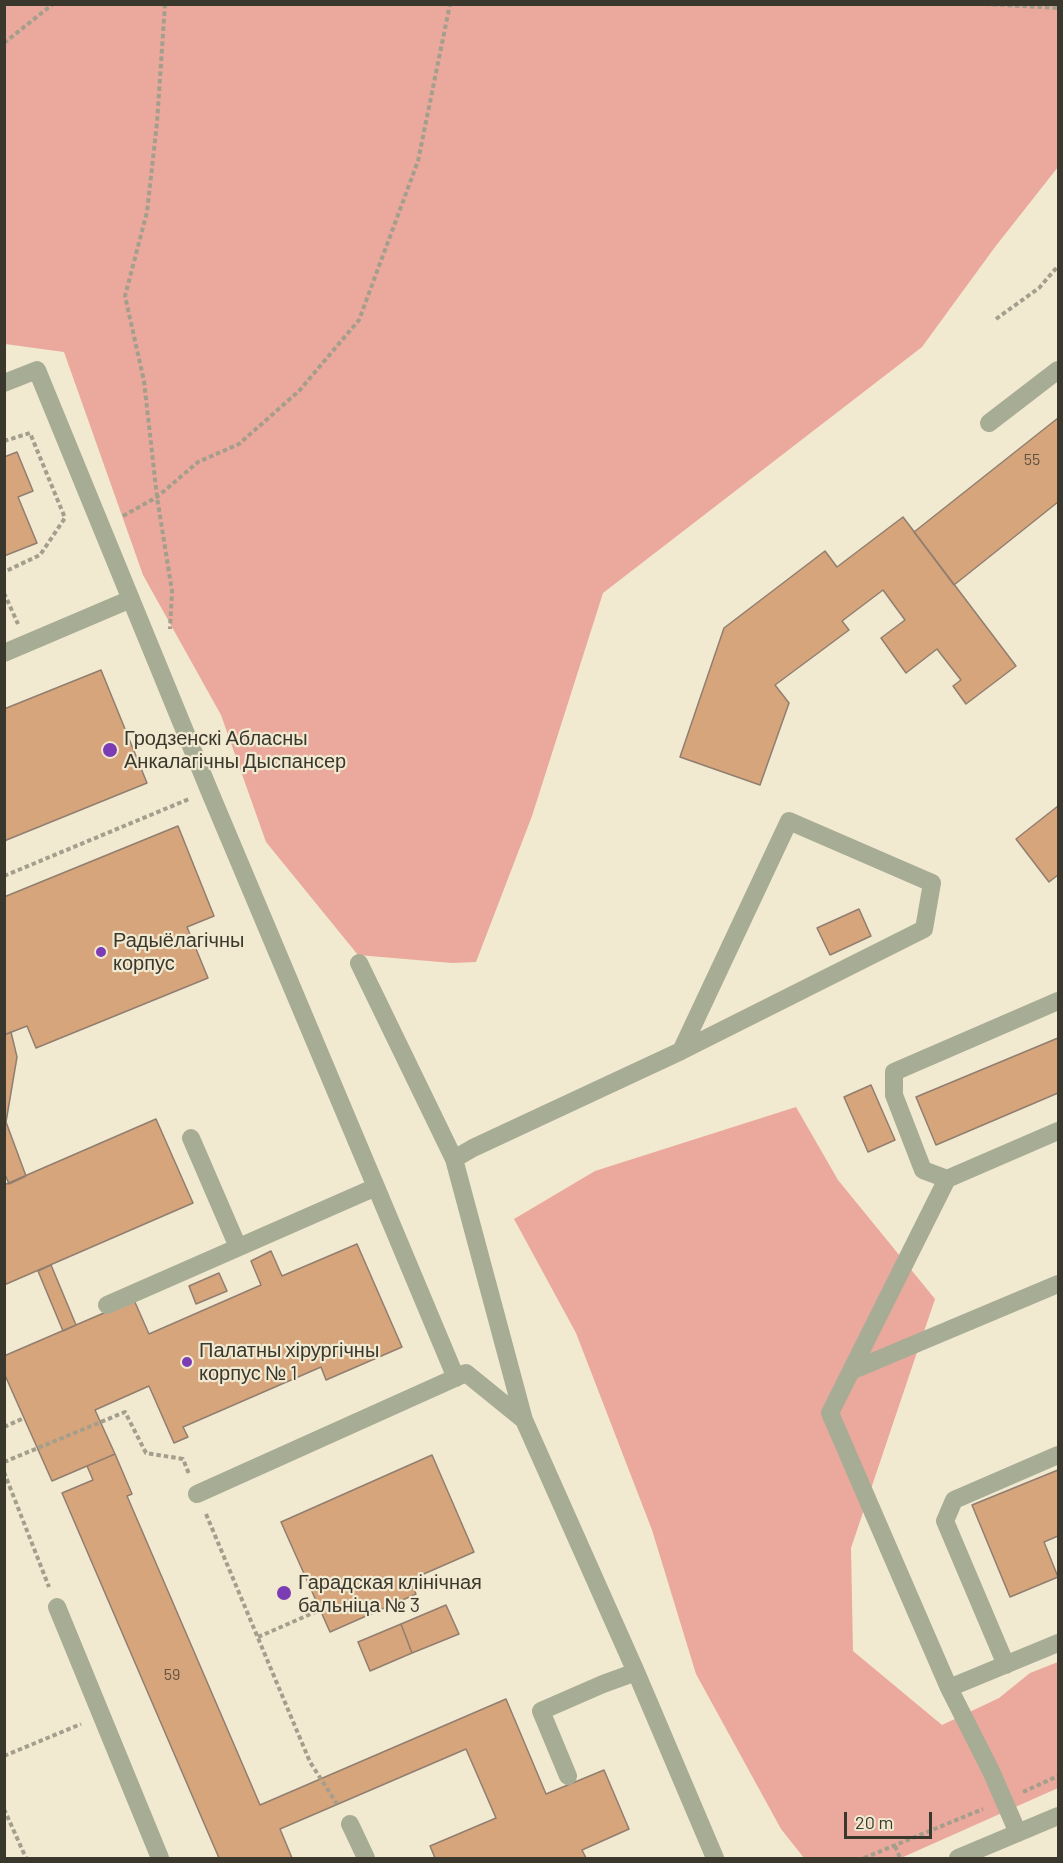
<!DOCTYPE html>
<html>
<head>
<meta charset="utf-8">
<style>
	body { margin:0 }
	#map { position:relative; width:1063px; height:1863px; overflow:hidden; background:#f2e9d1; font-family:Barlow,sans-serif }
	canvas { display:block }
	.frame { position:absolute; inset:0; border:6px solid #3a372d; pointer-events:none }
	.scale { position:absolute; left:844px; top:1812px; width:88px; height:27px; box-sizing:border-box; border:3px solid #3a372d; border-top:0; padding-left:8px; font-size:18px; line-height:21px; white-space:nowrap; color:#3a372d; -webkit-text-stroke:4px #f2e9d1; paint-order:stroke }
</style>
</head>
<body>
<div id="map">
<canvas width="1063" height="1863"></canvas>
<div class="frame"></div>
<div class="scale">20 m</div>
</div>
<script>
const g = document.querySelector('canvas').getContext('2d');
g.lineJoin = 'round';
function fillPath(path, color) {
  g.fillStyle = color;
  g.fill(path, 'evenodd');
}
function strokePath(path, color, width, dash) {
  g.strokeStyle = color;
  g.lineWidth = width;
  g.lineCap = dash ? 'butt' : 'round';
  g.setLineDash(dash || []);
  g.stroke(path);
}
function label(font, color, halo, rows, align = 'center') {
  g.font = font + ' Barlow,sans-serif';
  g.lineWidth = 4.5;
  g.setLineDash([]);
  g.textBaseline = 'middle';
  g.strokeStyle = halo;
  g.fillStyle = color;
  for (const [text, x, y, turn = 0] of rows) {
    g.save();
    g.translate(x, y);
    g.rotate((+turn || 0) * Math.PI / 180);
    g.textAlign = isNaN(turn) ? turn : align;
    if (halo) g.strokeText(text, 0, 0);
    g.fillText(text, 0, 0);
    g.restore();
  }
}
const forest = new Path2D(`
	M5,5H1058V167L995,247L922,347L603,593L532,816L476,962L452,963L358,955L266,842L221,715L143,575L64,352L5,344Z
	M796,1107L838,1180L935,1299L851,1548L853,1651L942,1725L999,1698L1030,1673L1058,1662V1788L901,1858H804L781,1829L696,1674L652,1530L576,1333L514,1219L595,1171Z`);
const building = new Path2D(`
	M1058,418V502L954,585L914,532Z
	M17,452L33,491L18,497L37,543L4,556V457Z
	M903,517L1016,666L966,704L953,686L961,680L937,649L906,673L881,638L905,620L883,590L842,621L849,630L775,685L789,703L760,785L680,757L724,628L825,551L837,567Z
	M101,670L147,783L4,841V709Z
	M1058,806V875L1049,882L1016,839Z
	M178,826L214,916L187,927L208,978L36,1048L27,1026L4,1035V897Z
	M859,909L871,936L830,955L817,928Z
	M11,1032L17,1057L6,1122L26,1176L9,1184L4,1172V1035Z
	M1058,1038V1093L936,1145L916,1097Z
	M871,1085L895,1140L868,1152L844,1097Z
	M156,1119L193,1203L4,1285V1185Z
	M357,1244L402,1347L326,1380L321,1367L183,1427L188,1437L174,1443L149,1386L95,1410L115,1454L52,1481L4,1373V1356L134,1300L149,1334L261,1285L251,1261L271,1251L282,1276Z
	M51,1265L76,1325L63,1331L38,1271Z
	M219,1273L227,1291L196,1304L189,1286Z
	M115,1454L132,1494L127,1496L260,1805L506,1699L546,1794L604,1770L629,1829L582,1850L586,1858H435L430,1846L496,1818L466,1749L280,1829L292,1858H219L62,1493L93,1480L87,1466Z
	M432,1455L474,1552L410,1580L416,1594L330,1632L281,1522Z
	M1058,1470V1536L1044,1542L1058,1577L1010,1597L972,1505Z
	M446,1605L459,1634L412,1653L401,1624Z
	M401,1624L412,1653L370,1671L358,1642Z`);
const path = new Path2D(`
	M165,4L157,123L147,212L125,296L144,381L157,497L172,591L170,629
	M985,4L1058,8
	M4,43L53,4
	M996,319L1039,288L1058,266
	M4,441L30,433L65,518L40,555L4,572
	M123,516L157,497L198,462L239,444L299,391L359,320L418,161L450,4
	M4,593L18,624
	M4,876L189,799
	M4,1427L24,1418
	M4,1462L125,1412L146,1453L183,1459L189,1474
	M4,1472L49,1587
	M206,1514L310,1762L337,1804
	M258,1637L320,1610
	M4,1756L81,1724
	M1023,1792L1058,1776
	M4,1809L26,1858
	M895,1846L900,1858
	M864,1858L983,1809`);
const minor = new Path2D(`
	M4,383L37,370L209,790L376,1187L107,1305
	M989,423L1058,370
	M4,653L131,599
	M359,963L454,1159L524,1420L636,1672L715,1858
	M191,1138L238,1247
	M454,1159L473,1148L681,1051L789,821L932,883L924,929L681,1051
	M947,1179L923,1170L894,1095V1072L1058,1001
	M376,1187L456,1378
	M851,1371L1058,1284
	M197,1494L466,1373L524,1420
	M57,1607L160,1858
	M1006,1665L945,1521L954,1500L1058,1455
	M949,1688L1058,1643
	M568,1776L541,1711L603,1684L636,1672
	M350,1824L366,1858
	M1018,1833L991,1771L949,1688L830,1413L947,1179L1058,1131
	M958,1858L1058,1816`);
const markers = [
	[110,750,8,"#7b3db3"],
	[101,952,6,"#7b3db3"],
	[187,1362,6,"#7b3db3"],
	[284,1593,8,"#7b3db3"]
];
const numberNames = [
	["55",1032,460],
	["59",172,1675]
];
const poiNames = [
	["Гродзенскі Абласны",124,738],
	["Анкалагічны Дыспансер",124,761],
	["Радыёлагічны",113,940],
	["корпус",113,963],
	["Палатны хірургічны",199,1350],
	["корпус № 1",199,1373],
	["Гарадская клінічная",298,1582],
	["бальніца № 3",298,1605]
];
fillPath(forest, '#eaa99c');
fillPath(building, '#d6a57c');
strokePath(building, '#917e6f', 1.5);
strokePath(path, '#a49e8c', 4, [4.5, 3]);
strokePath(minor, '#a7ad94', 18);
for (const [x, y, r, color] of markers) {
  const dot = new Path2D();
  dot.arc(x, y, r, 0, 2 * Math.PI);
  g.fillStyle = color;
  g.fill(dot);
  strokePath(dot, '#f2e9d1', 2);
}
label('16px', '#615241', null, numberNames);
label('20px', '#3a372d', '#f2e9d1', poiNames, 'left');
</script>
</body>
</html>
